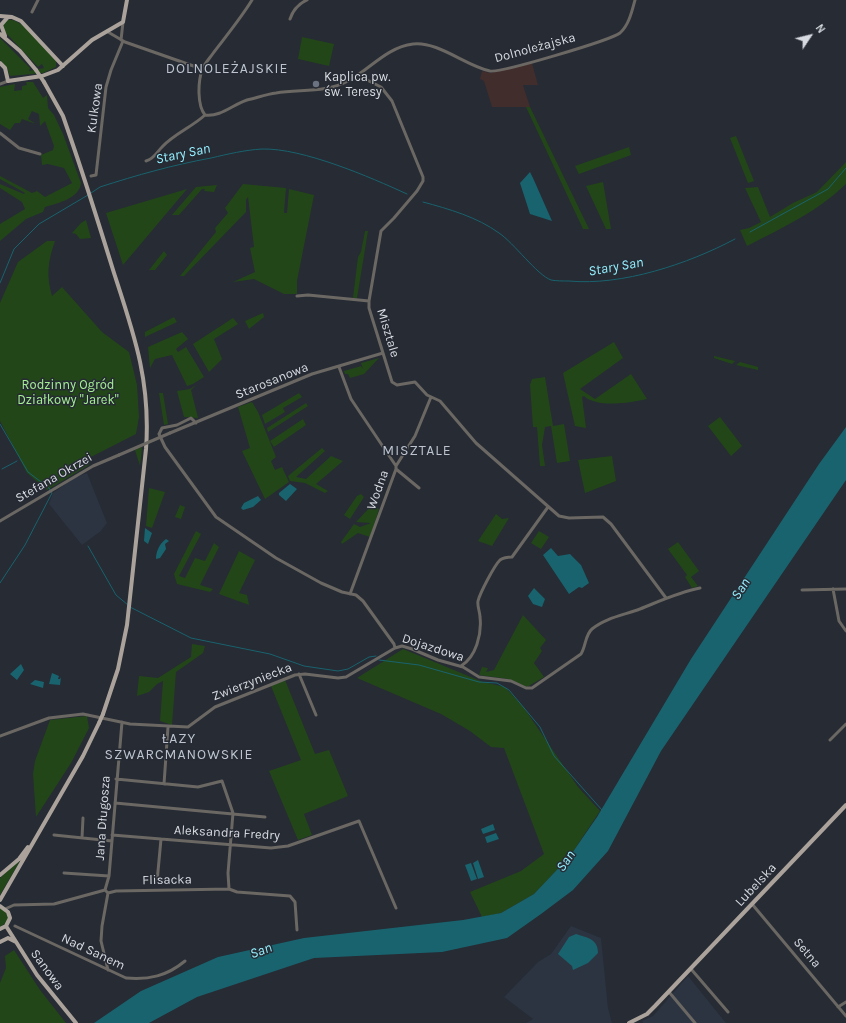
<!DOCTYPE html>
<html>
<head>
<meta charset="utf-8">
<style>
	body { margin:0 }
	#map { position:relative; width:846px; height:1023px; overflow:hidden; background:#262b34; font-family:Karla,sans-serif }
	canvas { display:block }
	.north { position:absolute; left:790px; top:16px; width:40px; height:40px; -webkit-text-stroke:3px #262b34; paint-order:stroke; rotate:55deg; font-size:11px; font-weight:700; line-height:16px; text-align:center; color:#d7dae0 }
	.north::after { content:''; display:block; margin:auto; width:14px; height:18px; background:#d7dae0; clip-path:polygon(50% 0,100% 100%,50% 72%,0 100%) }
</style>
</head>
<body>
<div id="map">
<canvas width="846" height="1023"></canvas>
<div class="north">N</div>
</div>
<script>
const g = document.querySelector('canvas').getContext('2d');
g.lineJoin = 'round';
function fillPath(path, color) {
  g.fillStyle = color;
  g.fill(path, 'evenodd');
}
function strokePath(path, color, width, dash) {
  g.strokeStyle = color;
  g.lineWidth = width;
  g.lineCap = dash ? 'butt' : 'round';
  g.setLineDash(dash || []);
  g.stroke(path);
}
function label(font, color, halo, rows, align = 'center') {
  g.font = font + ' Karla,sans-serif';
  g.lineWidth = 3;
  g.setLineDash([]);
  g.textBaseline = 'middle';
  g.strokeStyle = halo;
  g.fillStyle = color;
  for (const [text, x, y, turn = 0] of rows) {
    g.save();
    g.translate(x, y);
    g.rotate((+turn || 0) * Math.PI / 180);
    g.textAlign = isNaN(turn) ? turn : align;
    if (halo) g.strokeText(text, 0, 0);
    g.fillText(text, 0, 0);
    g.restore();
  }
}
const built = new Path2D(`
	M87,473L107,523L101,531L82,545L49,504L53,493L74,478Z
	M571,926L601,938L608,1008L612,1023H526L533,1019L504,997L538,962L551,954Z
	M688,976L726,1023H643L642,1021L653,1016Z`);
const education = new Path2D(`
	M532,63L538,85H523L530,107H492L484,81L480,79L482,71L490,73Z`);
const green = new Path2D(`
	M7,20C23,17 46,50 56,61V67L43,73L10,76L7,68L0,60V38L30,68L29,71L44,68L42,64L38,67L5,32L3,25Z
	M302,37L334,44L329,66L298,59Z
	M26,82H33L43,98L47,95L48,108L54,115L63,134L81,183C79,199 58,203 45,207L43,212L26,219L0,241V224L25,209L22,202L0,188V184L24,194L25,193L0,179V176L32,193L37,191L45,197L72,183L64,168L48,164L42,165L41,155L53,150L54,146L45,121L40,126L39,114L32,111L28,119L36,124L22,119L20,123H15L10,130L0,124V87L15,84L14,91L22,90V86L27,85Z
	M526,107H530L589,229H583Z
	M736,136L754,181L748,183L730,138Z
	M629,147L631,155L579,174L575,166Z
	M846,162V184C817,212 782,228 747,246L740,230L749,228L761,222L745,188L758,187L770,217L793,203L817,192Z
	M603,182L611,229H606L586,186Z
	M243,184L286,188L284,213H287L289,189L314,195L297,281V294H284L254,279L233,282L255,272L250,248L254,247L248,197L246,200V212L184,276H180L216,232L215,228L228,213L225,208Z
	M217,185L214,192L204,191L205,189H202L179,215H172L196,187Z
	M187,189L123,265L106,213Z
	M86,220L91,238L80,239L76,234L72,233L81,223Z
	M365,231H368L357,298H353L358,257L361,252Z
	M47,241H55C48,261 46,275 52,296L62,287L102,332L129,352L137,385L139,417L136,434L91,457L89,465L47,490L27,473L0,421V303L18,262Z
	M164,251L167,255L155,270H149Z
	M263,313L264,317L249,329L245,321Z
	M174,317L177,322L145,337V332Z
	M233,318L238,324L214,339L222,359L209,372L193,344Z
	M182,332L188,339L176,349L178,352L186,347L204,377L193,384L187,386L172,355L155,359L150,368L148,347Z
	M614,342L623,358L580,389L595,399L631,374L647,399C631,403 596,408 584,396L582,397L586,428L575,426L563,373Z
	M714,356L735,361L732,364L714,358Z
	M379,358L364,374L350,378L348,374H345L344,371L361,366L363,369L361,363Z
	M740,362L758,367V370L736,365Z
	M545,377L553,426L564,424L570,461L557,463L551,426L545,427L542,445L545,466H540L537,427H533L530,385L532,379Z
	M196,385L191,390L198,418L184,417L177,391L190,389Z
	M159,393H163L168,424L164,425Z
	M299,393L302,397L283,408L285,412L265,424L262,415Z
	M252,402L258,412L276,457L271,461L275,470L282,467L289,482L265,499L242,451L250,448L238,407Z
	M306,403L308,406L268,432L267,428Z
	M720,417L742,446L731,456L708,426Z
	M303,419L306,425L274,447L270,441Z
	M142,447L140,466L135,450Z
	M322,448L325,451L296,477L306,479L331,456L343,461L316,484L328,491L325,493L305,483L290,481L288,476Z
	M612,456L616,481L585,493L578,460Z
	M149,488L165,492L152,528L146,526Z
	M361,494L364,497L350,519L344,515L357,496Z
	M180,505L185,507L181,519L175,517Z
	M372,505L379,509L370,537L358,533L342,544L341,542L354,524L360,527L371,523L356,522Z
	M496,514L502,519L509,518L492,546L478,541Z
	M196,531L201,534L179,576L185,578L195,558L205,561L214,543L219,547L200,585L213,589L210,592L177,584L174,574Z
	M539,531L549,537L541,549L531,543Z
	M678,542L699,571L691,577L698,586L692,588L685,577L687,575L668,549Z
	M239,551L255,560L239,593L247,595L249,605L219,594Z
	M523,615L546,640L540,648L542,651L534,663L544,677L527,687L508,679L479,675L482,667L488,668L486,672L494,670Z
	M192,644L205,646L203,653L176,672L172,725L160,721L163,681L157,684L149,692L137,696L139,676L158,678L191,657Z
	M403,649L483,682L505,687L524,708L578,787L600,811L570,856L534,894L501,913L482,917L470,892L521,871L544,854L504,748L491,747L470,731L441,714L357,678Z
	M285,680L315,754L329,750L348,796L304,814L312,835L298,840L269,771L301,760L271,686Z
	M87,716L89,728L71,763L36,817L33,774L35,761L50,720Z
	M21,859L0,895V878Z
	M0,908C6,912 10,915 7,922L0,927Z
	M14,950L40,990L66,1023H0V983L6,968L5,956Z`);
const water = new Path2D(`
	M530,172L533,178L552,221L530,214L520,183Z
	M846,427V480L661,751L608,851L573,890L541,914L507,938L442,952L314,958L197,997L149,1023H94L141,991L218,957L304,938L463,920L501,913L534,894L570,856L597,817L691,659L819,464Z
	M290,484L297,489L286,501L279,495V493Z
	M258,496L261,500L253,507L243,510L241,508L244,503Z
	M145,528L152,533L148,544L144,541Z
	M166,539L169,541L165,544L166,549L160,558L156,559C156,551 160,543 166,539Z
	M551,548L558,556L570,554L581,565L589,583L582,588L579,587L569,594L543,555Z
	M534,588L545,599L542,607L533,604L528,596Z
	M21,664L24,670L17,680L10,674Z
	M52,673L59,676L58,679H60L61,677L60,685L49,684Z
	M35,680L44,682L43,688L30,684Z
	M493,824L495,830L483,834L481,829Z
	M496,833L499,839L487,843L485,837Z
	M478,860L484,877L478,879L473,863Z
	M471,863L477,879L471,881L465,865Z
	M576,934C588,938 598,939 598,953L588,963L573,970L572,966L558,954L569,937Z`);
const stream = new Path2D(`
	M91,193L100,187C137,175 173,165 211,158C228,154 245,150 262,149C303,148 370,177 407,194
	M423,202C449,209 477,217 499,233C514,243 537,275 551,280C556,281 563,281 569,281C622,286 688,264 735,239
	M750,232L828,189L846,168
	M0,283L14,249L39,224L88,195
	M0,424L28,472L49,488L52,493L25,545L0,583
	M2,469L17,461
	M88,546L116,595L128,605
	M130,607L191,638L270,654L304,666L338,671L348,669L369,657L376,656
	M379,660L419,665L479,682L497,683L509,690L540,727L554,756L602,810`);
const minor = new Path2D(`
	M252,0C241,18 227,35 214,52C210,58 204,64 202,70C198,82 197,105 205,115C221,117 232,105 247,100C256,98 267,94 276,93C300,89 326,93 348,81C369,70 387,47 413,44C438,41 466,66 490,71C501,73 611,40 620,33C629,25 632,11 635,0
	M32,12L38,0
	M290,19C293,10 298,4 307,0
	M108,32L125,42L202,69
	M121,40L123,22
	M357,75L381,87L392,101L423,177V181L417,191L394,218L381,231L369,301V308L392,382L397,385L415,382L427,395L440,401L476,443L559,516L569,518L603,517L611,524L666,598
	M0,84L8,81
	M0,133L19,148L40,154
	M146,161C154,159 157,152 162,147C174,134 192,127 205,115
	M91,176L96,175L106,87L111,70L123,41
	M297,296L308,295L369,301
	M339,367L351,399L396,466
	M196,423L191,418L177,425L162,428L159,434L165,447L216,517L276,558L321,583L342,592L356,595L363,601L394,644L395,648L402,646L412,649L438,660L463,667L479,677L511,681L526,688H532L581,654C586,646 585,635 592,629C605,618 624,615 640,609C660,601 679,592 700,588
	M170,433L312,374L383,353
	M396,469L419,488
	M0,521L93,466L119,455
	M833,589L839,621L846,631
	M802,590L846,589
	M350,594L396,469V466L415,436L431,397
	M461,666C476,657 482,634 480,617C480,612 477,606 478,601C480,593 494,566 500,560C503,558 508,557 512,557L548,507
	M299,674L316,715
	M0,736L49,718L83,714L130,724L188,727L215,707L295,675L305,674L338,678L346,677L395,648
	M830,740L846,724
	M116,779L198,787L222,781L233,813L228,873L229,889
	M164,784L168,727
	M115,803L265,817
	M54,835L112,841
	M112,835L271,848L288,846L359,821L396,908
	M82,838L83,818
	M64,873L109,876
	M157,882L161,839
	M105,890L108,893L116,891L229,889L237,892L290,896L295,902L297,930
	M105,890L109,876L122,722
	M108,893L102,926L101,941L108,970
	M752,904L846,1016
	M5,909L14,905L54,904L105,890
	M15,926L126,978C149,980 167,976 185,961
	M691,969L728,1012
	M669,992L695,1023
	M838,1007L846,1002`);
const major = new Path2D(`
	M0,16L12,17L21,21L63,66
	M0,34L20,51L36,70
	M5,36L1,25L8,17
	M0,63L5,68L8,81L42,76L58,70L92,40L123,22L127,0
	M44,82L63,116L74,148C88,189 101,231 114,273C134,334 151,382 146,449L127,625L118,669L103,714
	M0,875L19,859L28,847
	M0,900L83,756L99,723
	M0,906L8,912L10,918L6,926L0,929
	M6,926L37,975L76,1023
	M0,942L8,938L16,942
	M629,1023L647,1014L655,1006L846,805`);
const minorBridge = new Path2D(`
	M119,455L170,433`);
const majorBridge = new Path2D(`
	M36,70L44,82
	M99,723L103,714`);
const markers = [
	[316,84,4,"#6b7280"]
];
const streetNames = [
	["Dolnoleżajska",535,48,-15],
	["Kulkowa",95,108,-82],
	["Misztale",388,333,73],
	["Starosanowa",272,381,-22],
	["Stefana Okrzei",54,478,-30],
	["Wodna",378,490,-70],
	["Dojazdowa",433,648,18],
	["Zwierzyniecka",252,682,-21],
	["Jana Długosza",103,818,-86],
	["Aleksandra Fredry",227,833,3],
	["Flisacka",167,880,-1],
	["Lubelska",756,885,-47],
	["Nad Sanem",93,952,25],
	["Setna",807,953,50],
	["Sanowa",47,970,54]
];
const poiNames = [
	["Kaplica pw.",324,77],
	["św. Teresy",324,92]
];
const parkNames = [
	["Rodzinny Ogród",68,385],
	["Działkowy \"Jarek\"",68,400]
];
const neighbourhoodNames = [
	["DOLNOLEŻAJSKIE",227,69],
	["MISZTALE",417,451],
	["ŁAZY",179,739],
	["SZWARCMANOWSKIE",179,755]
];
const waterNames = [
	["Stary San",183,154,-12],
	["Stary San",616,267,-10],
	["San",741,589,-57],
	["San",566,861,-55],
	["San",261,951,-20]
];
fillPath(built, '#2c3442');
fillPath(education, '#412d2b');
fillPath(green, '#234619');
fillPath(water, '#19636e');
strokePath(stream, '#19636e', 1);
strokePath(minor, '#6b6763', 3);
strokePath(major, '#aba39b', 4);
strokePath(minorBridge, '#6b6763', 3);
strokePath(majorBridge, '#aba39b', 4);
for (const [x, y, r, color] of markers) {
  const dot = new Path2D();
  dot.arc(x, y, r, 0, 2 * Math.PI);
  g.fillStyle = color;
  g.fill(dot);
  strokePath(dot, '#262b34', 1.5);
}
label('13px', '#d7dae0', '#262b34', streetNames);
label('13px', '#d7dae0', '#262b34', poiNames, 'left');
label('13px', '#a4f090', '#262b34', parkNames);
g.letterSpacing = '1px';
label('14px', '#bdc4cf', '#262b34', neighbourhoodNames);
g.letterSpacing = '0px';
label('italic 14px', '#94effe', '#262b34', waterNames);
</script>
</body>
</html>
